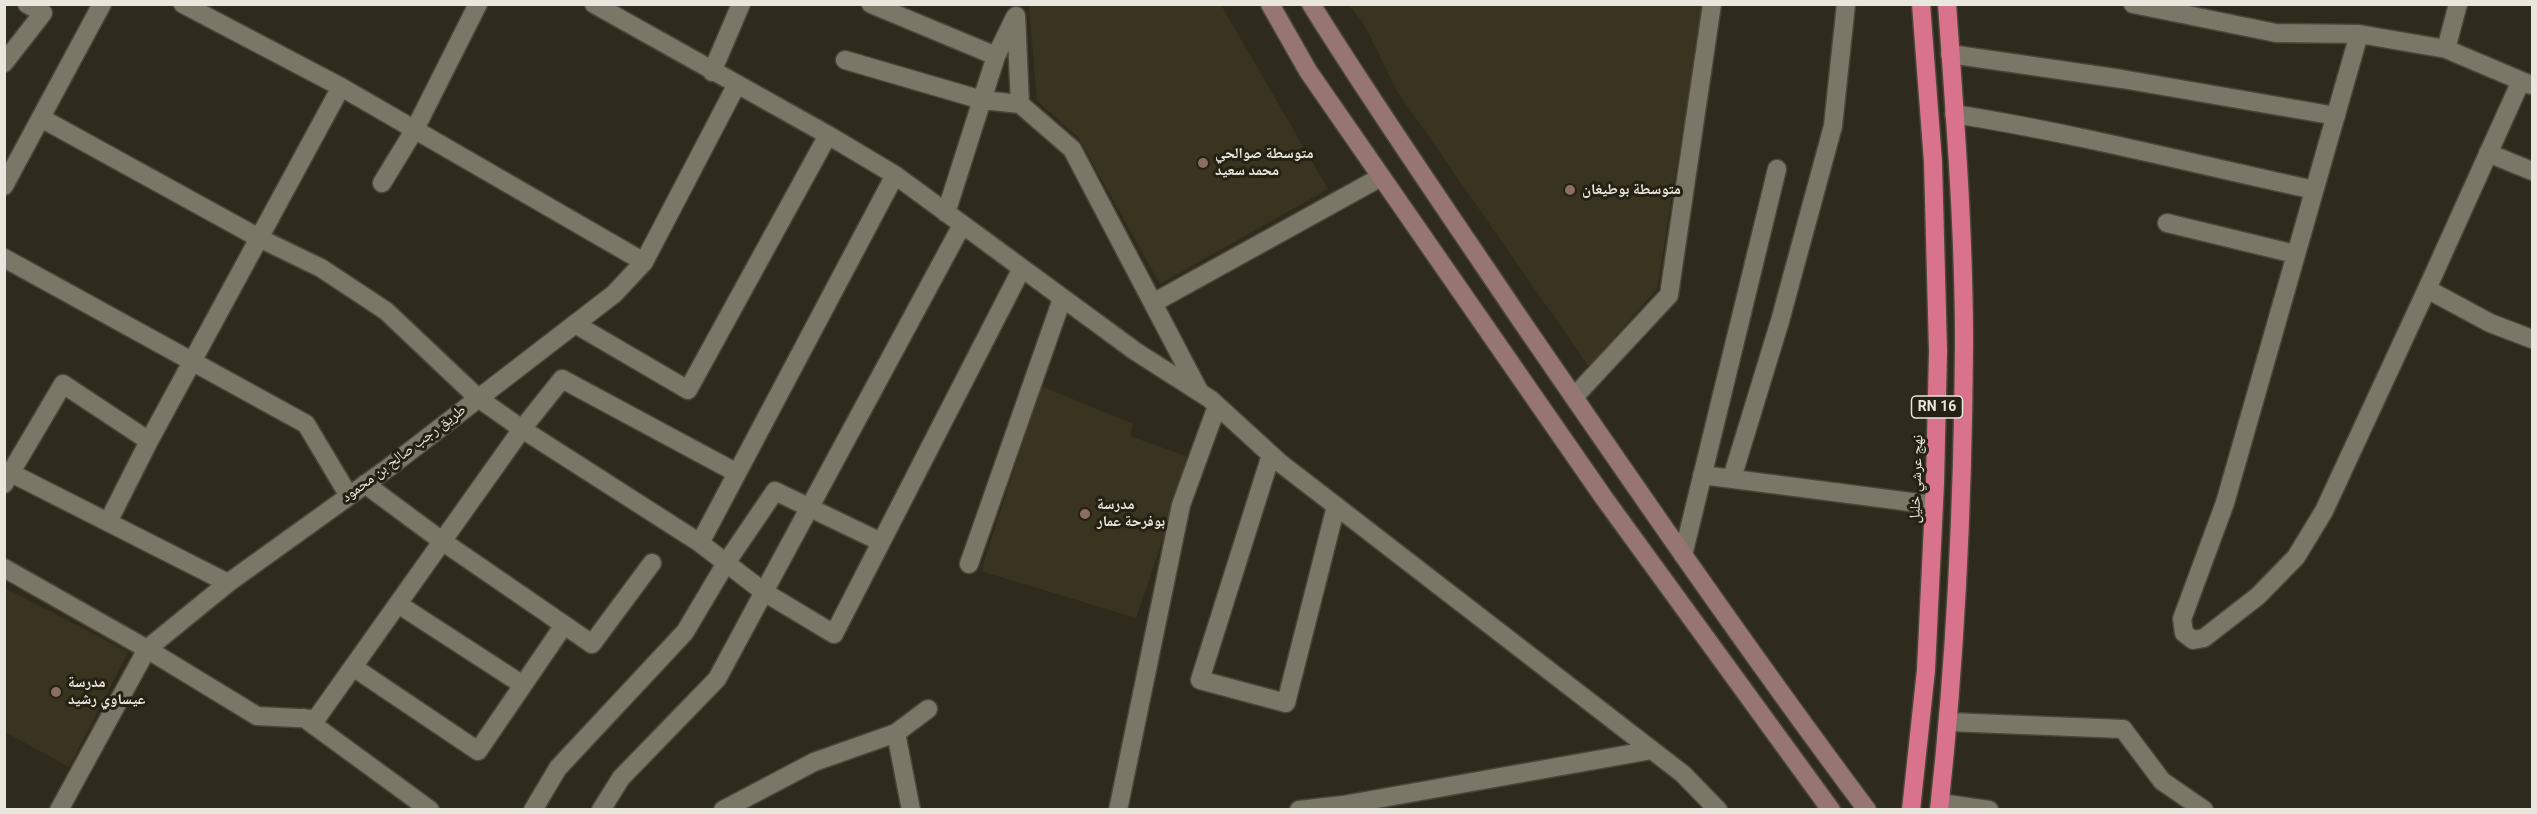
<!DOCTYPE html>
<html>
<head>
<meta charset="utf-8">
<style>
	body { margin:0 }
	#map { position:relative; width:2537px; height:814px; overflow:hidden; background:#2f2b1c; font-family:Roboto,sans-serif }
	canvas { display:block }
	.frame { position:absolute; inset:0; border:6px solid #e9e6dd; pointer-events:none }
</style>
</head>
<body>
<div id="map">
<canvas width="2537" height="814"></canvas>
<div class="frame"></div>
</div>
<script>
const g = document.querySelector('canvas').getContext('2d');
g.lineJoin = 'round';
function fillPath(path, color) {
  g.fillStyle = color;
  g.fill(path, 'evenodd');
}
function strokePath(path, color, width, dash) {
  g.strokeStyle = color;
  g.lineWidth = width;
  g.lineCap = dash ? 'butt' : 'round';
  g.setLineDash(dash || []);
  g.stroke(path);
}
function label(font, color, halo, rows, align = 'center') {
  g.font = font + ' Roboto,"Noto Naskh Arabic",sans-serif';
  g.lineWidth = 6;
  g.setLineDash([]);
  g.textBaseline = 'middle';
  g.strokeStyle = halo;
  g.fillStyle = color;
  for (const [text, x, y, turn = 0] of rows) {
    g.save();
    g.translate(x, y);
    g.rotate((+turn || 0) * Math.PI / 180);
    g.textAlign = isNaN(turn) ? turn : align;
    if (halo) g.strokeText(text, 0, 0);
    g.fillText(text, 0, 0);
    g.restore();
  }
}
const built = new Path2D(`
	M1029,5H1221L1328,189L1160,284L1078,137L1037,101Z
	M1349,5H1703L1657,289L1589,367L1397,91L1364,24Z
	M1041,386L1133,424L1130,436L1191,458L1136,618L981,571Z
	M5,588L128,652L69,767L5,732Z`);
const street = new Path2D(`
	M183,4L341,87L644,262
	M594,4L828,135L895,175L1135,351L1210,399L1279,462L1683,774L1718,810
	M871,4L996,56
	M2133,4L2276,33L2359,34L2446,49L2531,85
	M1016,16L1020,104L1072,149L1199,391
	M2359,34L2225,503L2182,619L2184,633L2193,640L2204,638L2258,596L2296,557L2324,511L2427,289L2521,81
	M2446,49L2458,4
	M1950,54L2122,79L2336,116
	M845,60L982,100L1020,104
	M4,63L43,13L27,4
	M712,72L741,4
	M1954,114C2075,133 2194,164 2314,190
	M41,118L259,238L321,268L386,311L478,398L522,429L700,543L895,175
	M2488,153L2532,171
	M382,183L415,129L478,4
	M4,186L102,4
	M946,213L996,56L1015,17
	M2167,223L2295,254
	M4,258L306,424L349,496
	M2427,289L2490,323L2532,339
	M1153,303L1381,177
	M575,324L688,390L828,135
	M1574,397L1669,295L1712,4
	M1271,455L1200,680L1286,703L1336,506
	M11,473L228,583
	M1702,475L1934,505
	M1732,478L1780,321L1833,126L1846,4
	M4,484L63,384L149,441L341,87
	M365,484L442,541L592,644L652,563
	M108,522L149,441
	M700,543L764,592L834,634L1022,268
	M1683,555L1777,169
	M969,564L1062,299
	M4,568L147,649L257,716L316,719L522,429L562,379L737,473
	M398,604L523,685
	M353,667L478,751L564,625
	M304,718L430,810
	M1949,722L2123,729L2162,781L2204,810
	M1940,803L1989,810
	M59,810L147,649L228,583L388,468L614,294L644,262L736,86
	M533,810L558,768L685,632L726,563L775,491L881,542
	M601,810L621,778L717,679L962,225
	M723,810L814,762L896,733
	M911,810L896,733L928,709
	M1118,810L1181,505L1217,406
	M1299,810L1343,805L1652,750`);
const secondary = new Path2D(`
	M1270,4L1308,71L1604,498L1831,810
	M1311,4C1377,110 1448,212 1518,316C1632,482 1746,648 1867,810`);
const highway = new Path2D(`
	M1911,810L1926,670L1935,483L1938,351L1933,162L1921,4
	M1939,810C1956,655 1963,499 1964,344C1964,230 1955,117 1947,4`);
const markers = [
	[1203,163,6,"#8d6e63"],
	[1570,190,6,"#8d6e63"],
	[1085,514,6,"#8d6e63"],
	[56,692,6,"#8d6e63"]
];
const shields = [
	[1937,407,51]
];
const shieldNames = [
	["RN 16",1937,407]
];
const poiNames = [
	["متوسطة صوالحي",1215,154],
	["محمد سعيد",1215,171],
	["متوسطة بوطيغان",1582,190],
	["مدرسة",1097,505],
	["بوفرحة عمار",1097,522],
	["مدرسة",68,683],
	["عيساوي رشيد",68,700]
];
const streetNames = [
	["طريق رجب صالح بن محمود",404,454,-37],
	["نهج عرشي خليل",1917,479,-88]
];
fillPath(built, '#39341f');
strokePath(street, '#49463a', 21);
strokePath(secondary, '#49463a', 21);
strokePath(highway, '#49463a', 21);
strokePath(street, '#7b7766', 18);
strokePath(secondary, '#977671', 18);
strokePath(highway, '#d8738b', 18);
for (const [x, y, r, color] of markers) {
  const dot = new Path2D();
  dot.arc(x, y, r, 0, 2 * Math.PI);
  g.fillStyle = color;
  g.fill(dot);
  strokePath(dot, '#252113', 2);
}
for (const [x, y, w] of shields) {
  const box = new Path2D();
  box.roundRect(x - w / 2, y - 11, w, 22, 4.5);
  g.fillStyle = '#252113';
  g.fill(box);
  strokePath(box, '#e9e6dd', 1.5);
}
label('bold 14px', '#e9e6dd', null, shieldNames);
label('bold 15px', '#e9e6dd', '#252113', poiNames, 'left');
label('15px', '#e9e6dd', '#252113', streetNames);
</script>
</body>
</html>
